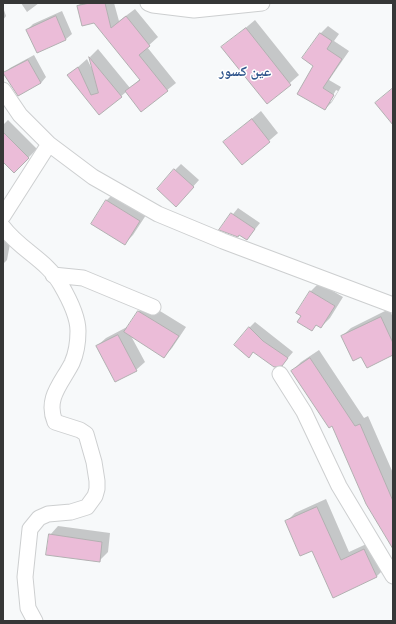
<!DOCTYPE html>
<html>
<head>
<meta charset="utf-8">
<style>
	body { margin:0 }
	#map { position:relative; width:396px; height:624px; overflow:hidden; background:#f7f9fa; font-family:Overpass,sans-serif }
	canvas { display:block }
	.frame { position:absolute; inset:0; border:4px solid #363737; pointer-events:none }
</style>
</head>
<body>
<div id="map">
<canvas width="396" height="624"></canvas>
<div class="frame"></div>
</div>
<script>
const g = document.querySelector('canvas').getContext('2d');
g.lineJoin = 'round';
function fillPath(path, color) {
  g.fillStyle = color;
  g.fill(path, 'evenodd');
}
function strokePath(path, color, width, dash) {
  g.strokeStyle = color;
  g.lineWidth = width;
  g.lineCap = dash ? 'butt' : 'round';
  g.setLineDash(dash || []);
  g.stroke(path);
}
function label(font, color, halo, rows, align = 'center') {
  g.font = font + ' Overpass,"Noto Naskh Arabic",sans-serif';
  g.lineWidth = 3;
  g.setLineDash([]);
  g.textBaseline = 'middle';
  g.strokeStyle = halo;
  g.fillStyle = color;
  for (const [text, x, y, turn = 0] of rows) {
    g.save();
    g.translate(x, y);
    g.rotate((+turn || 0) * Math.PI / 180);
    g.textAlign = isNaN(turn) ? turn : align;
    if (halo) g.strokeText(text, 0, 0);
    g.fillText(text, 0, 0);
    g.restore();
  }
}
const shadow = new Path2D(`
	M21,3H39L27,12Z
	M81,3H114L119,21L135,9L158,37L147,47L176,83L141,111L126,92L100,114L69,75L87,59L94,73L90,57L98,49L130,88L140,79L95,22L78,6Z
	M3,7L6,16L3,20Z
	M62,11L72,34L66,39L27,30L33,24Z
	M255,20L299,75L267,103L223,47Z
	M328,26L339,34L334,41L349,51L329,80L341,87L332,102L325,109L314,66L320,34ZM336,90L338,91L331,102H329Z
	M34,55L46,77L41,83L4,74L10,68Z
	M261,111L278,133L242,164L224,142Z
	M8,120L37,149L14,172L3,161V125Z
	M181,164L199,180L182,199L175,170Z
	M115,192L148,212L133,235L124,244L92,223L107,200Z
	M238,208L260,223L247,239L239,234L221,229Z
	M3,229L12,233L7,260L3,264Z
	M319,283L343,297L330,318L321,327L317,324L312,329L302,316L311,291Z
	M147,303L186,327L172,348L164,357L131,336L145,362L136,370L97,346L106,338L127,327V329L139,311Z
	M389,309L393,317V354L362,355L342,336L351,328Z
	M255,322L293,352L282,365L254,351L249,356V328Z
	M319,350L364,418L368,416L393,473V547L333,424L292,371L301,362Z
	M326,499L349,552L373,541L385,568L377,576L312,550L286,522L295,513Z
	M58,526L110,533L108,552L99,561L50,535Z`);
const building = new Path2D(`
	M90,3H105L111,28L126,16L150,46L139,55L168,91L141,112L125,91L140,80L94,23L82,26L77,6Z
	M56,16L66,40L37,53L26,30Z
	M246,28L291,85L267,104L221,47Z
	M320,33L332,41L327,49L342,59L323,88L334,95L325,110L297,94L313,66L302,58Z
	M89,57L122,97L99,115L67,75L78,67L91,95L98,93Z
	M28,60L41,83L18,96L3,73Z
	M393,88V125L375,103Z
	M252,119L270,142L242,165L223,142Z
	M3,132L29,158L14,173L3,162Z
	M174,169L194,187L176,207L157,189Z
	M106,200L140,221L125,245L91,224Z
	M231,213L255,229L247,240L239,235L238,237L219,230Z
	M310,291L335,306L321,328L316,325L312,331L297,322L301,316L296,313Z
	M138,311L179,336L164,358L124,332Z
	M381,317L393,343V355L367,368L361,357L353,361L341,336Z
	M249,327L263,341L288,358L282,366L274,367L253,352L249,358L234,345Z
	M118,335L137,371L115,382L96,346Z
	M310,358L355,426L360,424L393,501V549L366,504L332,426L329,428L291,371Z
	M317,507L341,560L364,549L377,577L333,598L312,551L300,556L285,521Z
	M49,534L102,542L100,562L46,555Z`);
const street = new Path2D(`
	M148,3L153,5L194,10L262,3
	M3,90L20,115L49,144L93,177L158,214L223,241L393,305
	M3,216L49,144
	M3,227C19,249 48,261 61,285C68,297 78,317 78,331C78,341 76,354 72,363C62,383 45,398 55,422L80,430L86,434L94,462L97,481V489L95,496L87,507L71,512L48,514L39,518L30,529L25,577L28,608L35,621
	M53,275L83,278L153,307
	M280,374L304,412L339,486L393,576`);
const quarterNames = [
	["عين كسور",245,73]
];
fillPath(shadow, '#0003');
fillPath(building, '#ebbcd8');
strokePath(building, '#b2b0b1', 1);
strokePath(street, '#cdcfd0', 17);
strokePath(street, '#fff', 15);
label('bold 14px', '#31568d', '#fff', quarterNames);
</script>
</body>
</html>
